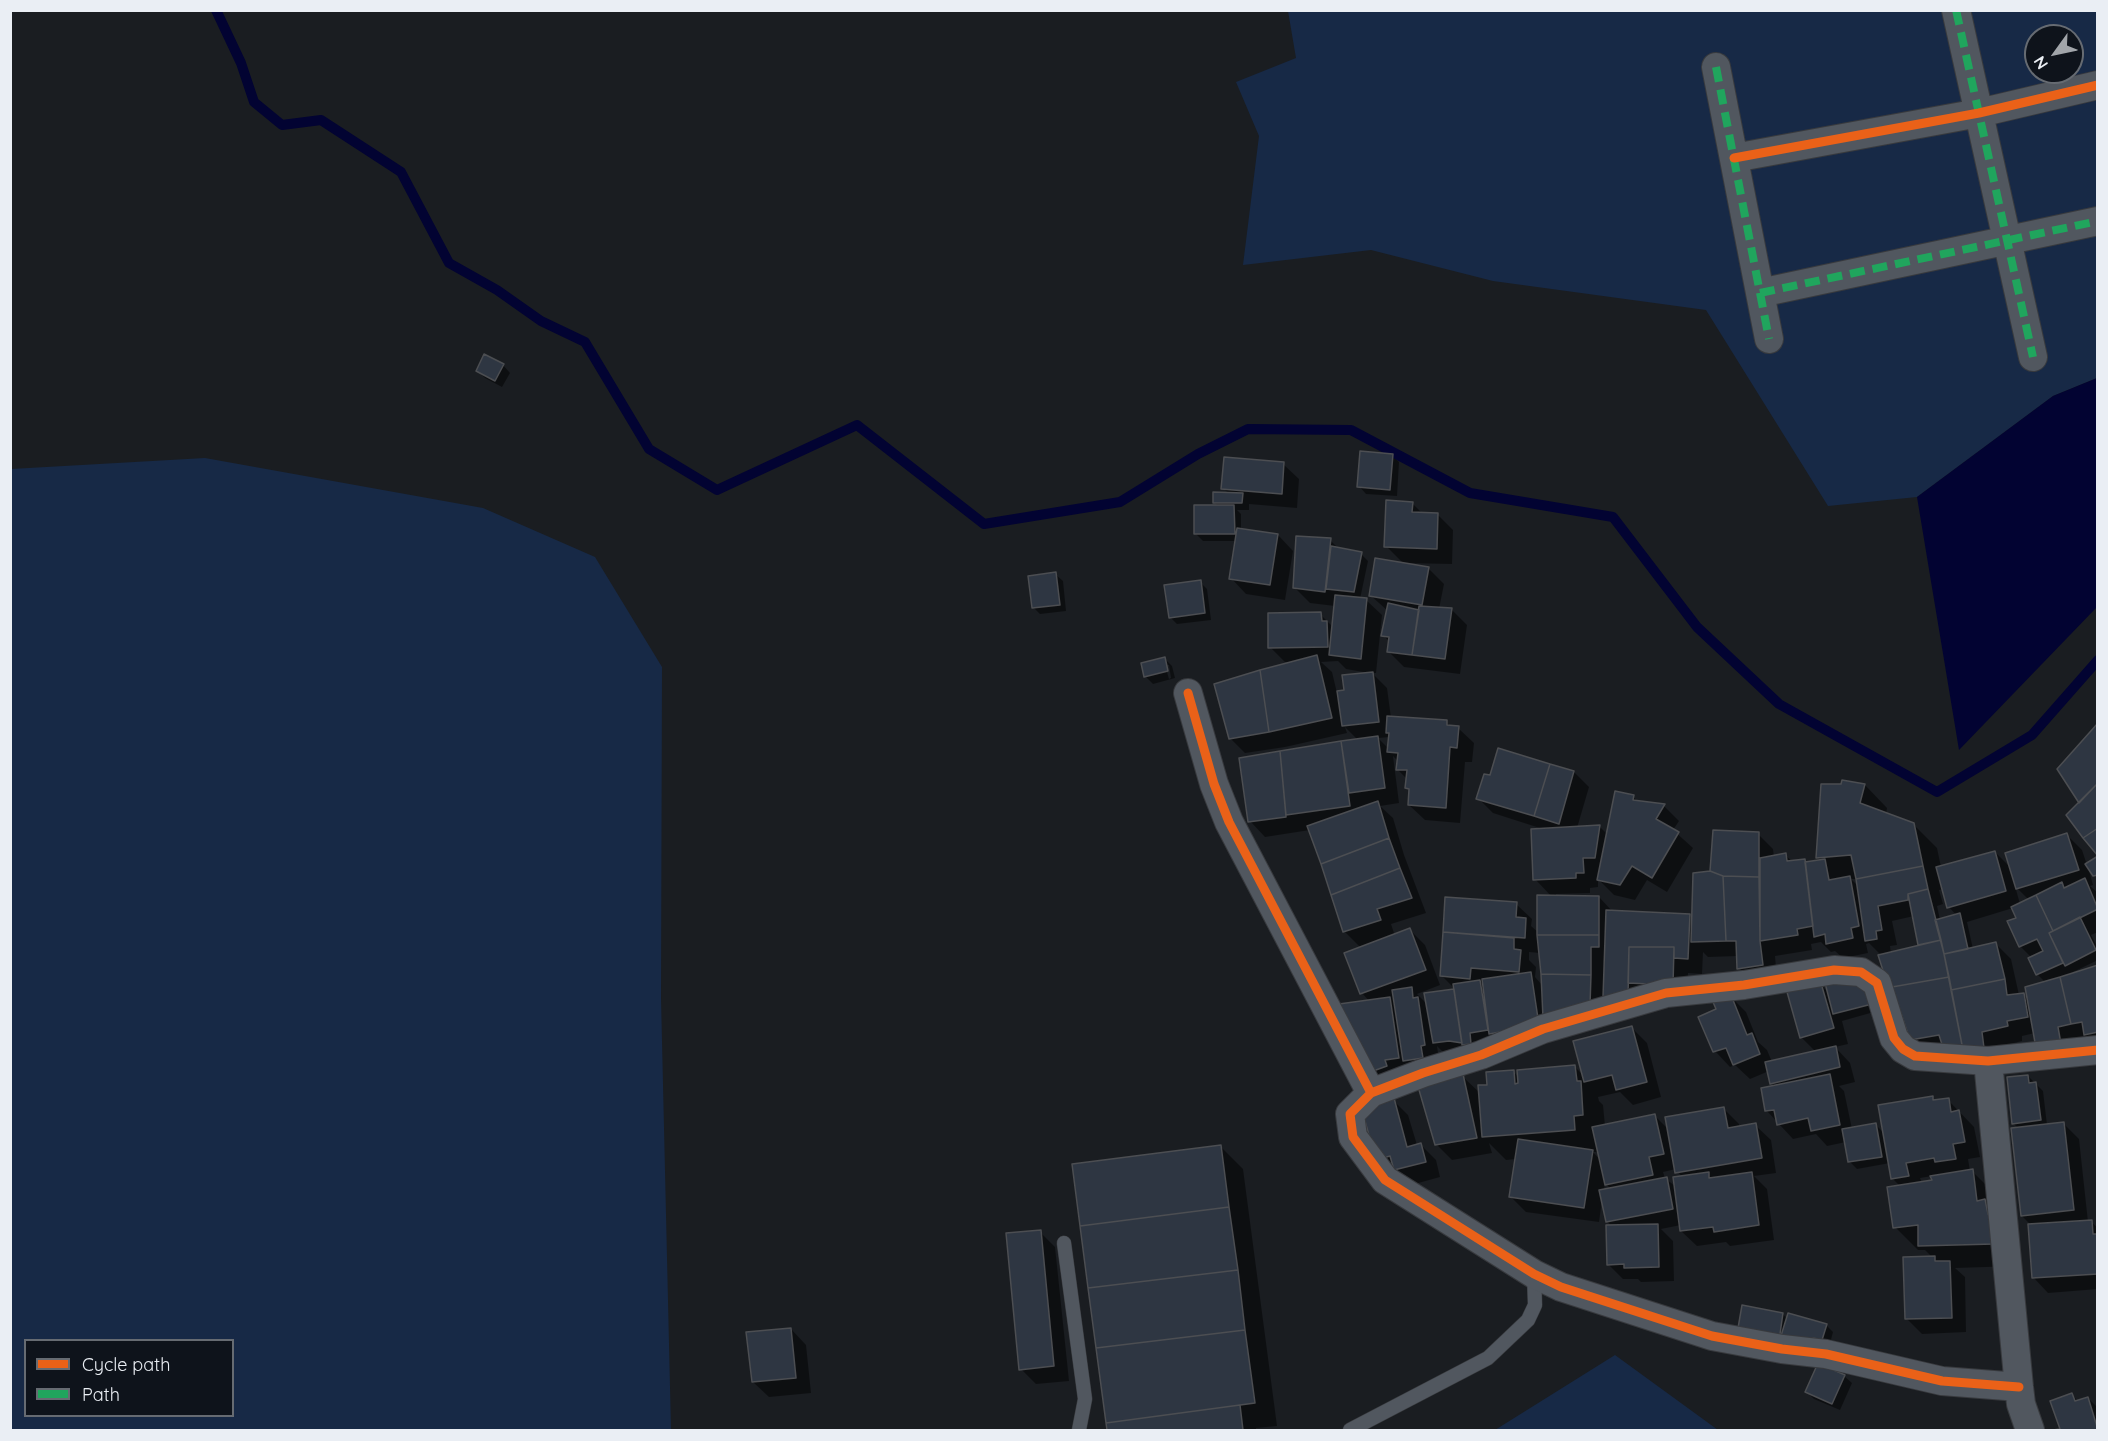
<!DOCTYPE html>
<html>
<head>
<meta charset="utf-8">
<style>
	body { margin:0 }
	#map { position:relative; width:2108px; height:1441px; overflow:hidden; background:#1a1d21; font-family:Quicksand,sans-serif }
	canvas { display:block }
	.frame { position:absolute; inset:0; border:12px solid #eaeef4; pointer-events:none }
	.legend { position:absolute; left:24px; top:1339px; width:210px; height:78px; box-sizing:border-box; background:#0e131b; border:2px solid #666b72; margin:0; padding:8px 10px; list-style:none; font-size:18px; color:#eaeef4 }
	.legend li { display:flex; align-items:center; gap:12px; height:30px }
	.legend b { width:30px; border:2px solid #666b72 }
	.north { position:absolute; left:2024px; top:24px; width:60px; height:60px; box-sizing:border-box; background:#0e131b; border:2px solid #666b72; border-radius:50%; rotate:237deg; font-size:16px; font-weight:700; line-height:24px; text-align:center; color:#eaeef4 }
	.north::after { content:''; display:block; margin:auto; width:21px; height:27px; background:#a1a5aa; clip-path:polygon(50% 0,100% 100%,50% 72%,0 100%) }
</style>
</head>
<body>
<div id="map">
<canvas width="2108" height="1441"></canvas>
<div class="frame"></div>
<ul class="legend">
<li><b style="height:8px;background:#ea6118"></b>Cycle path</li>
<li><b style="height:8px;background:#20a55d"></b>Path</li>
</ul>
<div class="north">N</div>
</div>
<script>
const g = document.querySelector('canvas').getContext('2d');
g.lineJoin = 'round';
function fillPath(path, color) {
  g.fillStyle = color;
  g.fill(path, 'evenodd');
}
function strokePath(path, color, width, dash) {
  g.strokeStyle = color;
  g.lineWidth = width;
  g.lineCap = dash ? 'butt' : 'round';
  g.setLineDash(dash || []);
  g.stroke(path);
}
const green = new Path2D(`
	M1288,11H2097V378L2053,396L1917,497L1828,506L1706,310L1493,281L1371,250L1243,265L1259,136L1236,82L1296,58ZM2036,36H2072V72H2036Z
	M205,458L483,508L595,557L662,667L661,998L671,1430H11V469ZM26,1340H232V1416H26Z
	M1615,1355L1718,1430H1495Z`);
const water = new Path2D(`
	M2097,378V607L1959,750L1917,497L2053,396Z`);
const shadow = new Path2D(`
	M503,365L510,373L502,387L485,378L477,370Z
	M1392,455L1399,462L1397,496L1366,494L1359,486Z
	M1283,464L1299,479L1297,508L1249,504V510H1237L1241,514V530L1278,535L1293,551L1285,600L1246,594L1231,578L1237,541H1203L1195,533L1219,507L1214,502L1229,494L1223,488Z
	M1412,503L1423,514L1438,515L1453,530L1452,564L1403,563L1386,546Z
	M1330,540L1339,549L1361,554L1368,561L1360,599L1366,600L1382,615L1376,673H1372L1387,688L1391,718L1446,722L1451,727L1458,728L1474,743L1472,762H1465L1460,823L1425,820L1409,805L1411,792L1407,788V779L1398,770V761L1393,756L1399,803L1380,806L1393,818L1404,855L1426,913L1391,924L1395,936L1410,930L1425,945L1440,985L1417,994L1428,1005L1456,990L1441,975L1447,898L1516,904L1532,919L1531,926L1539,933L1552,897L1535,879L1546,830L1493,813L1478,798L1574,772L1589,787L1577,828L1600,827L1608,835L1633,797L1639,802L1664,806L1679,821L1673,830L1693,848L1667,892L1647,880L1635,900L1614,895L1598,879V887L1590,888V893L1556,894V897H1599L1613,912L1689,915L1693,919L1712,872L1758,834L1773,849L1774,857L1785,855L1793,862L1822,861L1818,857L1865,785L1887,808L1886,814L1914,825L1937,848L1941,867L1995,852L2011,868L2067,835L2082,850L2087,865L2098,858V879L2088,867L2093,885L2090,886L2098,893V932L2091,935L2098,948V960L2073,972L2074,974L2098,967V1046L2076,1059L2035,1033L2022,1036V1041L1997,1047L1960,1066L1912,1040L1882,956L1869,943L1866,944L1868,953L1843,958L1835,951L1831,952L1821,942L1811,944L1812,950L1775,956L1777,979L1754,983L1739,968L1738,956L1708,957L1703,952L1702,974L1688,973L1687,999L1449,1058L1437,1046L1439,1060L1402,1081L1364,1074L1370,1002L1362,993L1346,954L1361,948L1345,932L1323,863L1310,830L1265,837L1250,821L1241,759L1359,741L1345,727L1347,733L1285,747L1245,753L1230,738L1294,662H1285L1270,647L1320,614L1333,627L1335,606L1310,603L1294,587ZM1338,661L1346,669L1369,673L1346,691L1337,693L1332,672L1321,662ZM1390,737L1389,749L1378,738ZM1851,879H1857L1859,887ZM2015,886L2029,900L2020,904ZM1944,889L1949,907L1957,916L1940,920L1937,906L1943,904L1939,890ZM2013,908L2018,918L2020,946L2032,958L2037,974L2045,982L2029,1000L2023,995H2019L2011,959L1996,944L1973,949L1967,922ZM1914,916L1919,944L1921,946L1891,954L1890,946L1897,945L1892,921ZM1529,952L1540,953L1542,985L1535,977L1536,967L1529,960Z
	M1428,568L1444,584L1439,609L1452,610L1467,625L1460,674L1404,667L1388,651L1390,642L1383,635L1388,611L1370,595Z
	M1055,574L1063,581L1066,611L1040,614L1033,607Z
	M1200,582L1207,589L1211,620L1177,624L1170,617Z
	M1165,659L1172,666L1175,678L1153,684L1145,676ZM1165,665H1169L1171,678L1169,679Z
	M1820,984L1829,993L1827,984L1881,1010L1842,1021L1848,1044L1835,1047L1850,1063L1855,1082L1839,1086L1844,1091L1852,1129L1876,1125L1885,1134L1932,1098L1936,1102L1948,1100L1974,1127L1980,1157L1968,1159L1970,1171H1972L1995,1194L2017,1266L1955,1268L1965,1277L1966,1332L1922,1334L1906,1318L1933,1258L1925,1250H1918L1895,1227L1900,1186L1893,1179L1890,1163L1857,1169L1849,1161L1846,1142L1827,1146L1816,1134L1793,1139L1767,1111L1775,1087L1771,1083L1769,1071L1750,1079L1735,1065L1730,1067L1715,1051L1718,1010L1731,997L1746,1012L1758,1042L1767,1050L1772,1062L1816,1052L1802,1038L1789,993ZM1932,1176L1934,1181L1922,1183L1920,1178Z
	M1632,1028L1647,1043L1661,1097L1633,1105L1620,1092L1598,1097L1599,1101L1603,1105L1605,1126L1655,1116L1669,1130L1723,1108L1739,1124V1128L1755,1125L1771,1140L1776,1173L1754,1176L1767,1189L1774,1240L1730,1246L1726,1242L1697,1246L1681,1231V1225L1661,1229L1673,1241L1674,1281L1641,1282L1638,1279H1623L1608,1264L1612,1227L1607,1221L1602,1200L1599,1222L1526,1212L1511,1197L1516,1159L1506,1160L1489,1143L1492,1153L1452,1160L1436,1144L1462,1076L1480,1093L1513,1071L1519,1078L1575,1067L1583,1075ZM1593,1152H1599L1601,1161ZM1676,1169L1682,1177L1676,1187L1665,1178L1663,1172ZM1605,1183L1611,1189L1604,1190Z
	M2028,1076L2043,1091L2047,1125L2064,1124L2079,1139L2088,1222H2091L2098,1228V1289L2048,1293L2033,1277L2032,1226L2022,1216L2019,1129L2013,1123Z
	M1393,1100L1408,1115L1417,1145L1420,1144L1436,1160L1440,1177L1411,1185L1377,1159Z
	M1220,1146L1243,1169L1277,1426L1256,1428V1430H1108L1073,1165Z
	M1040,1232L1055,1247L1069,1381L1036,1384L1021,1369Z
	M1783,1314L1787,1319L1826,1325L1833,1332L1829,1347L1746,1341Z
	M791,1329L806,1345L811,1393L769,1397L753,1382Z
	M1844,1376L1852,1383L1840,1410L1814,1399L1807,1392Z
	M2072,1395L2078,1401L2088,1398L2098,1408V1430H2059H2061Z`);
const stream = new Path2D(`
	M216,10L241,63L254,102L282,125L321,120L401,172L449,263L497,290L541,321L585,342L649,449L717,490L857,425L984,524L1120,502L1198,454L1248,429L1351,430L1470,493L1613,517L1697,627L1779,704L1937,792L2032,735L2098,660`);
const building = new Path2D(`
	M484,354L504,364L495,381L476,371Z
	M1360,451L1393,454L1390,490L1357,487Z
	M1224,457L1284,462L1282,494L1221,489Z
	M1213,492L1243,493L1242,503H1213Z
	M1386,500L1413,502L1412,512L1438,513L1437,549L1384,547Z
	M1194,505H1234L1235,534H1194Z
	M1237,528L1278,534L1270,585L1229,579Z
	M1296,536L1331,538L1325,592L1293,588Z
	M1331,546L1362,552L1354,592L1326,589Z
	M1375,558L1429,567L1422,605L1369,596Z
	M1056,572L1060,605L1032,608L1028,576Z
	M1201,580L1205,613L1169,618L1164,585Z
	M1335,595L1367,598L1361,659L1329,655Z
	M1388,603L1419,610L1412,655L1387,652L1389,637L1381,636Z
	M1419,606L1452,608L1445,659L1412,655Z
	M1321,612L1322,621H1327L1328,647L1268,648V613Z
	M1317,655L1332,718L1269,732L1260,670Z
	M1165,657L1168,671L1144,677L1141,663Z
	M1260,670L1269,732L1229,739L1214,684Z
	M1373,672L1379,722L1342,726L1337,691L1344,690L1342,675Z
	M1387,716L1447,720V725L1459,726L1457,748L1450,747L1446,808L1408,805L1409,789L1405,788L1407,770H1396L1398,753L1387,752L1389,733H1386Z
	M2098,723V783L2079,803L2057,769Z
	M1378,736L1385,788L1349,793L1341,741Z
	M1341,741L1350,806L1286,815L1280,751Z
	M1498,748L1550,764L1534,816L1476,799L1484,774L1490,775Z
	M1280,751L1286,817L1248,822L1239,758Z
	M1550,764L1574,771L1559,824L1534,816Z
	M1842,780L1865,784L1860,803L1914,823L1923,866L1856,879L1851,855L1816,858L1821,784H1841Z
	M2098,783V828L2083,838L2066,815Z
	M1615,791L1634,795L1633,800L1665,804L1656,819L1679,832L1652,878L1632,866L1620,885L1597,880Z
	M1378,801L1389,838L1321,864L1307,826Z
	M1600,825L1595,858H1583L1584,873H1576V878L1533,880L1531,829Z
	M2098,828V856L2083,838Z
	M1713,830L1759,832V877L1723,876L1710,871Z
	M2067,833L2079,870L2016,889L2005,853Z
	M1389,838L1400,868L1331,895L1321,864Z
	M1995,851L2006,891L1947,908L1936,867Z
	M1786,853L1787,861L1805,859L1813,926L1797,929L1798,935L1760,941V858Z
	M2098,856V875L2093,876L2085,864Z
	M1825,859L1829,880L1850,876L1859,926L1851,928L1853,938L1826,944L1825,934L1814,937L1805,862Z
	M1923,866L1928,889L1908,894V900L1878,906L1882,930L1876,931L1877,939L1865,941L1856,879Z
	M1400,868L1412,898L1377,909L1381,920L1343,932L1331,895Z
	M1710,871L1723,876L1726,941L1691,942L1693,873Z
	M1723,876L1759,877L1760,941L1763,965L1737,969L1736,941H1726Z
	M2085,878L2098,909L2053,931L2036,895L2062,882L2064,888Z
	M1928,889L1941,940L1918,945L1908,894Z
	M1537,895L1599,896V935H1537Z
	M2036,895L2053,931L2049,933L2063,963L2036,975L2028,958L2043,951L2037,939L2019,947L2007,921L2016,918L2011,907Z
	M1445,897L1517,902L1516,917L1526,918L1525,938L1443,932Z
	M1606,910L1690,914L1688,959L1674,958V947H1629L1628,998L1603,997Z
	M1960,913L1968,949L1944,954L1935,920Z
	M2080,917L2096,950L2065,966L2049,933Z
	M1410,928L1426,970L1360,994L1344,953Z
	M1443,932L1514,938V949L1521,950L1519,972L1471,968L1470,979L1440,976Z
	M1537,935H1599V947H1591V975L1541,974Z
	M1941,940L1949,977L1892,987L1887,983L1878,955Z
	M1996,942L2005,979L1951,990L1944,954Z
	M1629,947H1674L1673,985L1628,983Z
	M2098,965V1032L2084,1035L2082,1022L2071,1024L2060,977Z
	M1531,972L1539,1025L1489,1034L1482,979Z
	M1541,974L1591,975L1590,1005L1543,1018Z
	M1852,975L1876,1003L1833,1014L1825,983Z
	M1949,977L1963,1050L1944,1051L1939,1035L1910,1040L1892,987Z
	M2060,977L2071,1024L2058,1027L2061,1044L2036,1048L2025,987Z
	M2005,979L2007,995L2024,993L2028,1017L2007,1021L2008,1026L1982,1032L1984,1048L1963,1050L1951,990Z
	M1480,980L1488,1030L1470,1033L1471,1044L1462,1045L1453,984Z
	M1821,983L1834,1028L1800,1038L1787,992Z
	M1412,987L1413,998L1418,997L1425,1045L1421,1046L1423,1058L1403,1061L1392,990Z
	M1454,989L1462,1043L1449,1041L1433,1043L1424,993Z
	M1731,995L1747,1035L1752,1033L1760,1054L1733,1065L1726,1048L1713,1052L1698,1017L1716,1009L1713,1002Z
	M1390,997L1399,1058L1385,1060L1387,1066L1362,1075L1339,1004Z
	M1632,1026L1647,1082L1616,1090L1612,1075L1584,1082L1573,1041Z
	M1836,1046L1840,1067L1770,1084L1765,1062Z
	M1575,1065L1577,1081H1581L1583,1115L1574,1116L1575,1130L1482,1137L1478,1085H1487L1486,1072L1514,1070L1515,1084L1518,1083L1517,1070Z
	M1463,1074L1477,1138L1435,1145L1417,1083Z
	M1830,1074L1840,1125L1811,1131L1808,1118L1777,1125L1774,1110L1765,1111L1761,1088Z
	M2028,1075L2029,1083L2036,1082L2041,1120L2012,1124L2007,1077Z
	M1933,1096V1100L1949,1098L1951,1112L1959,1110L1965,1142L1953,1144L1956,1159L1935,1162L1934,1158L1906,1163L1909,1176L1891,1179L1878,1105Z
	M1394,1098L1407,1147L1421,1143L1426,1162L1394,1170L1390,1156L1376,1160L1361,1107Z
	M1724,1107L1728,1128L1756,1123L1762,1158L1675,1173L1665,1117Z
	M1655,1114L1664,1154L1649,1157L1653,1175L1605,1185L1592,1127Z
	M2064,1122L2074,1210L2021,1216L2011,1128Z
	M1876,1123L1882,1157L1848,1162L1842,1129Z
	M1518,1139L1593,1150L1584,1208L1509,1197Z
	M1221,1145L1229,1207L1080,1226L1072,1164Z
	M1973,1169L1977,1201L1985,1199L1988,1214L1994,1212V1244L1918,1246V1225L1893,1228L1887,1187L1932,1180L1930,1176Z
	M1709,1172V1178L1752,1172L1759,1225L1714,1232L1713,1227L1680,1231L1673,1177Z
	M1667,1177L1673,1209L1606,1222L1599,1190Z
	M1229,1207L1238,1270L1088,1288L1080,1226Z
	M2092,1220L2093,1234H2098V1274L2032,1278L2028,1224Z
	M1658,1224L1659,1267L1624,1268V1264L1607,1265L1606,1225Z
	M1041,1230L1054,1366L1019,1370L1006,1233Z
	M1935,1256V1261H1950L1952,1318L1905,1319L1903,1257Z
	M1238,1270L1245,1330L1096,1348L1088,1288Z
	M1742,1305L1783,1313L1779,1341L1737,1334Z
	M1788,1313L1827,1324L1822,1340L1813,1338L1809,1347L1780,1339Z
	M791,1328L796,1378L752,1382L746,1332Z
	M1245,1330L1255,1403L1106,1423L1096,1348Z
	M1818,1363L1845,1375L1832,1404L1805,1392Z
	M2072,1393L2075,1401L2088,1397L2098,1430H2053L2060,1429L2050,1401Z
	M1240,1405L1243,1430H1107L1106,1423Z`);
const lane = new Path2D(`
	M1064,1243L1085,1399L1079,1430
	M1350,1430L1488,1358L1528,1320L1535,1305L1534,1274`);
const street = new Path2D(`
	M1956,10L2033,357
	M1716,67L1769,339
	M1734,158L1979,113L2098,85
	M1760,293L2098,221
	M1188,693L1214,784L1229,822L1371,1093
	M1988,1061L2019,1387L2021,1404L2030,1430
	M2019,1387L1942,1381L1826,1354L1782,1349L1712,1336L1561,1287L1534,1274L1385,1180L1353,1137L1350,1114L1371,1093L1423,1073L1481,1055L1543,1029L1666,993L1744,985L1834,970L1861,972L1877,983L1894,1038L1903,1049L1915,1056L1988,1061L2098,1050`);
const quiet = new Path2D(`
	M1956,10L2033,357
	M1716,67L1769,339
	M1760,293L2098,221`);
const cycleway = new Path2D(`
	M1734,158L1979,113L2098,85
	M1188,693L1214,784L1229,822L1371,1093
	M2019,1387L1942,1381L1826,1354L1782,1349L1712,1336L1561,1287L1534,1274L1385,1180L1353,1137L1350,1114L1371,1093L1423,1073L1481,1055L1543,1029L1666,993L1744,985L1834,970L1861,972L1877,983L1894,1038L1903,1049L1915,1056L1988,1061L2098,1050`);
fillPath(green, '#172946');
fillPath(water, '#020332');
fillPath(shadow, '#0007');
strokePath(stream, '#020332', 10);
fillPath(building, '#2e3642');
strokePath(building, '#4c4e52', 1.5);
strokePath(lane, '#383a3e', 15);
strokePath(street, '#383a3e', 30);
strokePath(lane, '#51575f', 14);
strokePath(street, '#51575f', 28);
strokePath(quiet, '#20a55d', 8, [15, 8]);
strokePath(cycleway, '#ea6118', 9);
</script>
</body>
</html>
